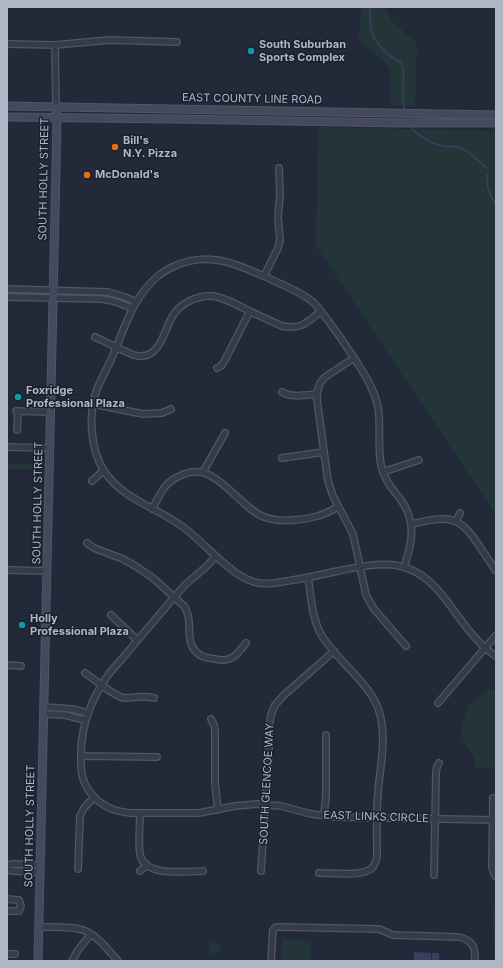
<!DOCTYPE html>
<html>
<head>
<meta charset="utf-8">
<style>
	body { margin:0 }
	#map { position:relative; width:503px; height:968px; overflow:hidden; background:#222939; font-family:Inter,sans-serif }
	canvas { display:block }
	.frame { position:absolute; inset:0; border:8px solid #b1b6c6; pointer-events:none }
</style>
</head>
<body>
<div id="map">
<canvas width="503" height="968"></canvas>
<div class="frame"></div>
</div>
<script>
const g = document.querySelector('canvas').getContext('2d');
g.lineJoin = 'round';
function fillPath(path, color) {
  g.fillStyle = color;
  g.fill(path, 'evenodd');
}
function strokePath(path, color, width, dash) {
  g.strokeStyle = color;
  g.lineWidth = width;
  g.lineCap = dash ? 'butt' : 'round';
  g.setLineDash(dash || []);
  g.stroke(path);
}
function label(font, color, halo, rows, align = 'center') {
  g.font = font + ' Inter,sans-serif';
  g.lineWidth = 3;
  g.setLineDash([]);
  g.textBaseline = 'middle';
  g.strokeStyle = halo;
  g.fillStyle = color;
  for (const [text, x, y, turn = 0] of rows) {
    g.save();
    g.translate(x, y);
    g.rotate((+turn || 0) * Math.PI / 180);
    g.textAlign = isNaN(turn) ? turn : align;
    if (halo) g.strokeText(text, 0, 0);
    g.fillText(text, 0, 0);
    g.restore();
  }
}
const green = new Path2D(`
	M361,7H385L391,20L417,44L415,107L391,105L390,68L359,39Z
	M318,127L496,131V515L316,246Z
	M7,464H36L37,469H7Z
	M488,690H496V769L475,768V760L460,734L468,705Z
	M493,907H496V961H494Z
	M282,939L311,941L310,961H281Z
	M209 948a6 6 0 1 1 12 0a6 6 0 1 1-12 0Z`);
const water = new Path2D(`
	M414,952L431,953V960H432V953H439V961H423L422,960H414Z`);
const stream = new Path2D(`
	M371,7L370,10C370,32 372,41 390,56C394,58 400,61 402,65C407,80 399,95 405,111
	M411,126C413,133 434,145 442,146C448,148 455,145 461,148C471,152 479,161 486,168
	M487,174C487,186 488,194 496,204`);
const minor = new Path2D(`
	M7,44L55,45L109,40L177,42
	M55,45L56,107
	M264,276L278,248L280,240L278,217L280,195L279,168
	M7,289L108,292L125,297L136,302
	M7,297L102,299L113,301L132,308
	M95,337C104,341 113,346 122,350C128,352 133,356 139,356C160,358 164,331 172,317C180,303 197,295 213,296C225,298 236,304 247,310C258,315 270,321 282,326C301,330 308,322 321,311
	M354,358L325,377C318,384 317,391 317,400L328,481L333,496L353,534L366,595L374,609L406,646
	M217,368L221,366L224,362L250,311
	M282,392C292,398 306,395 317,394
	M93,404L143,414L162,413L171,409
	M16,411L51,412
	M17,430L18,411
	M7,447L50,448
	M282,458L324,452
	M203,472L225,433
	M383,472L419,460
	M92,481L104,470
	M152,509C162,491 164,482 184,474C216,461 237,506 264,517C280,523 303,520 318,516C325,514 332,510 338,507
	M456,521L460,513
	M411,524C422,522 434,518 445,519C463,520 471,534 480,547C485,555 491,563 496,571
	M87,543L94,548L123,559L137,567L153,578L184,606C195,621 182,644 200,655C204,658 210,658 215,659C231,663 237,655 246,643
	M216,556C211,561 207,567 201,571C196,576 190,580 185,585C179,591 175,597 169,603C157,618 144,632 132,647C124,657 116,665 108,675C92,698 82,723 81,751C81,762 80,773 85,784C94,802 111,812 131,813H199L235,806L257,804L281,806L311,814L337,817L496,820
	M404,567C412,544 417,522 401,500C392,489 384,479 381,465C378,449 380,433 379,416C378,396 368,380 358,364C350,352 343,341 335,330C328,321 322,311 313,302C301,292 285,286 270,279C239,265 212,251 177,265C170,268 163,272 158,276C134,296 125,326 114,353C109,365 102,377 97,389C88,413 90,449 104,471C124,501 160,508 187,530C198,539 209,550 220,560C229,567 237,576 249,580C257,584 266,584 275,583C296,580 317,576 338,571C374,564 405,556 434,586C438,590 442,595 446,600C459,617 478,646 496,656
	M7,570L47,571
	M308,577C311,596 312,620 322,636C338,662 367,680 378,708C388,736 380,765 378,793C376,814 377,836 377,857C376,861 375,865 372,868C363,877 332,873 319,873
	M111,615L137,640
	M7,665L21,666
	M85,673C94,679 115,697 125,698C136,698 142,695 154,698
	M438,703L496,635
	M44,707L72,709L88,713
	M44,714L65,715L85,720
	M211,719L214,725L215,730V783L218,810
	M81,756L157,757
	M493,798L492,867L495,876
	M140,813C140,825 138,843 140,854C144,878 186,871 203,871
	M324,815L326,796V735
	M7,865L14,864L40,865
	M78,869L80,816L84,808L94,797
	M7,870L15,871L40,872
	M140,871L146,866
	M261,871L269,750V727L271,715L275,705L283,696L334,651
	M434,875L436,773L437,767L439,763
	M7,899L19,900L21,906L19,911H7
	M39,927C51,927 72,926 83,930C97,935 108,950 118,961
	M7,954H15
	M72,961L78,950L91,934
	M271,961L273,930L276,927H281L379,929L393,935L459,937C474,941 475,947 475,961`);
const secondary = new Path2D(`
	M7,106L496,115
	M7,117L175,119L402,123H496
	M38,961L56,168L57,118L56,107`);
const markers = [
	[251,51,4,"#0f9aa8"],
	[115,147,4,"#e8710a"],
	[87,175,4,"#e8710a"],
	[18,397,4,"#0f9aa8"],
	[22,625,4,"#0f9aa8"]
];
const poiNames = [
	["South Suburban",259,45],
	["Sports Complex",259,58],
	["Bill's",123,141],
	["N.Y. Pizza",123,154],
	["McDonald's",95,175],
	["Foxridge",26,391],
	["Professional Plaza",26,404],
	["Holly",30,619],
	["Professional Plaza",30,632]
];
const streetNames = [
	["EAST COUNTY LINE ROAD",252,99,1],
	["SOUTH HOLLY STREET",44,179,-89],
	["SOUTH HOLLY STREET",38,503,-89],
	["SOUTH GLENCOE WAY",267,784,-87],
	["EAST LINKS CIRCLE",376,817,2],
	["SOUTH HOLLY STREET",30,826,-89]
];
fillPath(green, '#24353a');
fillPath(water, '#364160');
strokePath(stream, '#364160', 1.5);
strokePath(minor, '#515664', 8);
strokePath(secondary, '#515664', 9);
strokePath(minor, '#363b4a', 5.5);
strokePath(secondary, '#44495d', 7);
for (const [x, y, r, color] of markers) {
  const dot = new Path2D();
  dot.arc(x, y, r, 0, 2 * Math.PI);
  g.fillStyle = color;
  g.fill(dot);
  strokePath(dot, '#1b202e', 1.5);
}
label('bold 11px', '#b1b6c6', '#1b202e', poiNames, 'left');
label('11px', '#b1b6c6', '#1b202e', streetNames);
</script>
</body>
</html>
